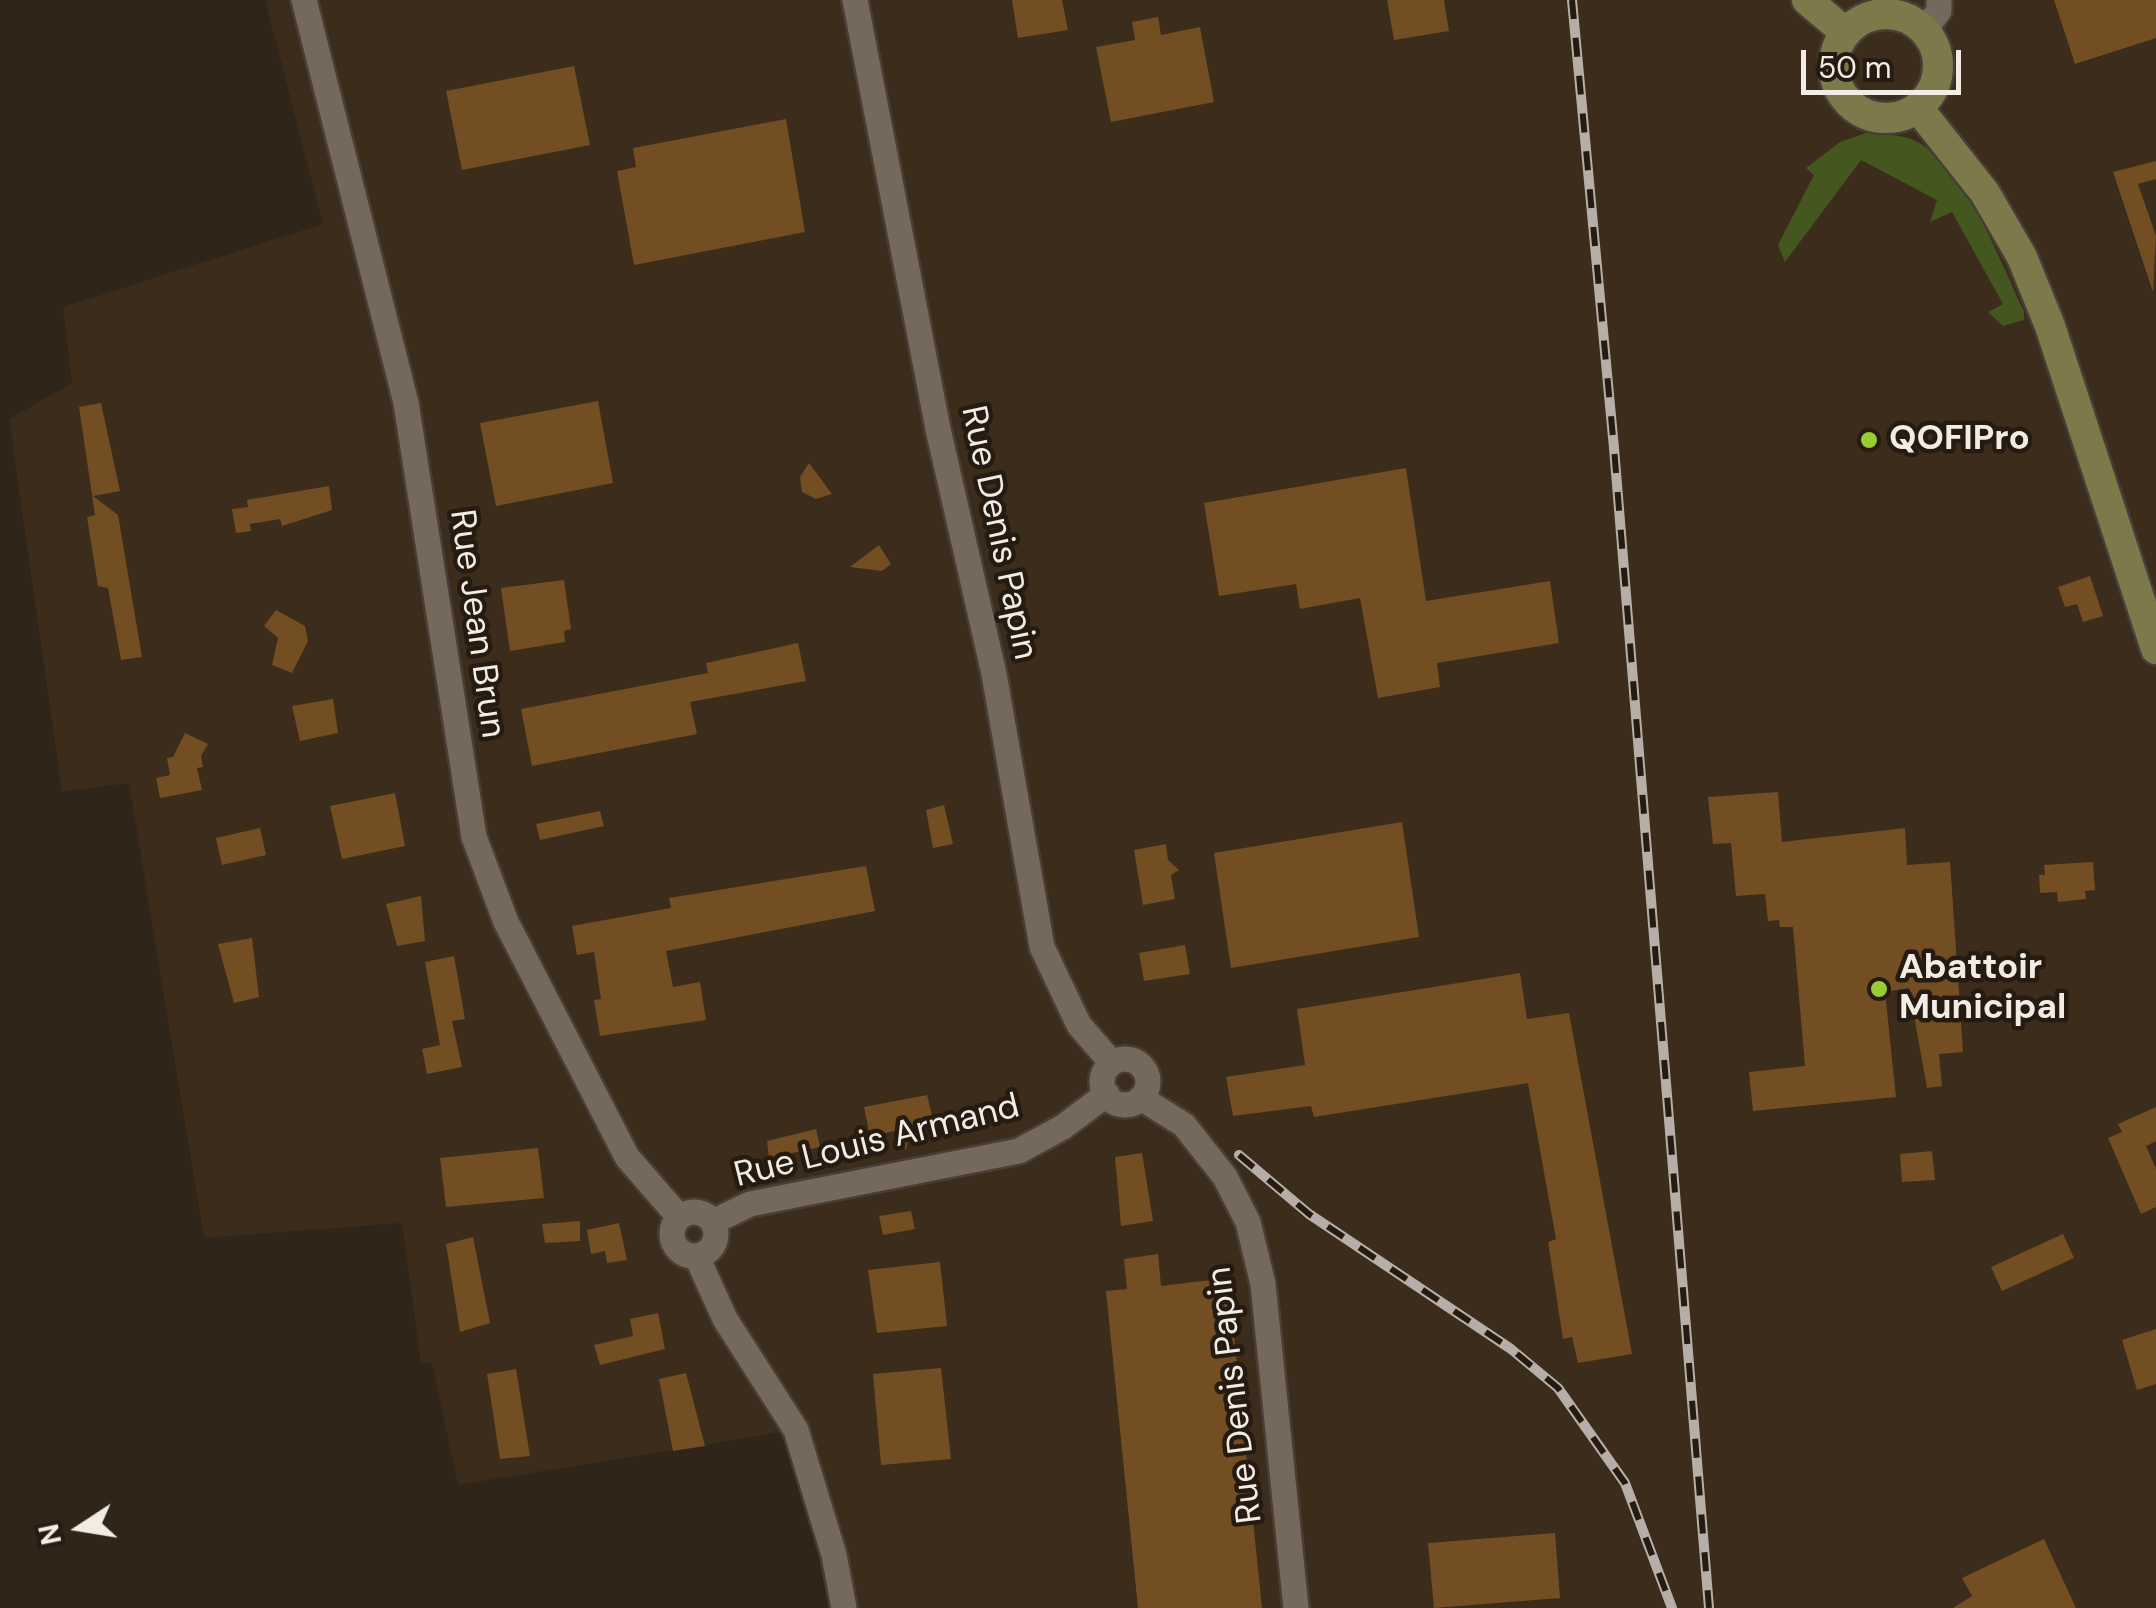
<!DOCTYPE html>
<html>
<head>
<meta charset="utf-8">
<style>
	body { margin:0 }
	#map { position:relative; width:2156px; height:1608px; overflow:hidden; background:#2f2519; font-family:"DM Sans",sans-serif }
	canvas { display:block }
	.north { position:absolute; left:30px; top:1478px; width:100px; height:100px; -webkit-text-stroke:8px #251b10; paint-order:stroke; rotate:258deg; font-size:28px; font-weight:700; line-height:40px; text-align:center; color:#f3ece5 }
	.north::after { content:''; display:block; margin:auto; width:35px; height:45px; background:#f3ece5; clip-path:polygon(50% 0,100% 100%,50% 72%,0 100%) }
	.scale { position:absolute; left:1801px; top:50px; width:160px; height:45px; box-sizing:border-box; border:5px solid #f3ece5; border-top:0; padding-left:12px; font-size:30px; line-height:35px; white-space:nowrap; color:#f3ece5; -webkit-text-stroke:8px #251b10; paint-order:stroke }
</style>
</head>
<body>
<div id="map">
<canvas width="2156" height="1608"></canvas>
<div class="north">N</div>
<div class="scale">50 m</div>
</div>
<script>
const g = document.querySelector('canvas').getContext('2d');
g.lineJoin = 'round';
function fillPath(path, color) {
  g.fillStyle = color;
  g.fill(path, 'evenodd');
}
function strokePath(path, color, width, dash) {
  g.strokeStyle = color;
  g.lineWidth = width;
  g.lineCap = dash ? 'butt' : 'round';
  g.setLineDash(dash || []);
  g.stroke(path);
}
function label(font, color, halo, rows, align = 'center') {
  g.font = font + ' "DM Sans",sans-serif';
  g.lineWidth = 9;
  g.setLineDash([]);
  g.textBaseline = 'middle';
  g.strokeStyle = halo;
  g.fillStyle = color;
  for (const [text, x, y, turn = 0] of rows) {
    g.save();
    g.translate(x, y);
    g.rotate((+turn || 0) * Math.PI / 180);
    g.textAlign = isNaN(turn) ? turn : align;
    if (halo) g.strokeText(text, 0, 0);
    g.fillText(text, 0, 0);
    g.restore();
  }
}
const built = new Path2D(`
	M265,0H2156V1608H840L795,1430L458,1485L432,1363L421,1364L402,1223L204,1238L129,783L62,792L9,419L72,383L63,307L323,224Z`);
const green = new Path2D(`
	M1869,132C1881,134 1896,135 1908,138C1961,155 2001,264 2024,311V320L2003,326L1988,312L2003,304L1952,212L1930,222L1937,200L1861,160L1785,262L1778,245L1814,175L1806,168L1840,142Z`);
const building = new Path2D(`
	M1012,0H1062L1068,30L1018,38Z
	M1387,0H1444L1449,31L1394,40Z
	M2054,0H2156V38L2075,64Z
	M1158,17L1161,35L1200,27L1214,102L1111,122L1096,47L1135,40L1132,22Z
	M574,66L590,145L462,170L446,91Z
	M786,119L805,232L634,265L617,171L636,167L633,148Z
	M2156,161V179L2138,184L2156,236L2153,292L2113,172Z
	M598,401L613,483L496,506L480,423Z
	M101,403L120,491L93,496L118,515L142,657L121,660L108,588L98,586L87,517L95,515L79,407Z
	M809,463L832,494L816,499L802,492L800,477Z
	M1406,468L1426,601L1550,581L1559,643L1437,663L1440,687L1378,698L1360,598L1300,609L1296,584L1219,596L1204,503Z
	M329,486L332,510L282,526L280,519L250,524L251,531L236,533L232,509L248,507L247,500Z
	M879,545L891,564L882,571L850,567Z
	M2090,576L2103,616L2083,622L2077,604L2065,607L2058,587Z
	M564,580L571,629L564,631L565,642L510,651L501,588Z
	M276,610L305,626L308,641L292,673L272,665L278,638L264,626Z
	M798,643L806,681L690,702L697,734L532,766L521,709L708,673L706,663Z
	M333,699L338,733L300,741L292,706Z
	M185,733L208,744L201,756L203,767L197,768L202,790L160,798L156,778L170,775L167,758L173,757Z
	M1778,792L1782,842L1905,828L1907,865L1950,862L1963,1052L1939,1054L1942,1086L1927,1088L1909,988L1885,992L1896,1097L1753,1111L1749,1072L1805,1066L1793,927H1780L1779,920L1768,921L1765,894L1736,896L1731,843L1713,844L1708,797Z
	M395,793L405,846L342,859L330,806Z
	M944,805L953,844L933,848L926,810Z
	M600,811L604,826L540,840L536,824Z
	M1402,822L1419,937L1231,968L1214,853Z
	M260,828L266,855L222,865L216,838Z
	M1166,844L1168,860L1179,870L1171,875L1175,899L1143,905L1134,850Z
	M2093,862L2095,890L2085,891L2086,899L2058,902L2057,892L2040,893L2039,875H2045L2044,865Z
	M866,866L875,911L666,951L673,987L700,982L706,1020L600,1036L594,1000L601,999L594,952L577,955L572,926L671,908L669,898Z
	M421,896L425,941L397,946L386,904Z
	M252,938L259,997L234,1003L218,944Z
	M1185,945L1190,974L1144,981L1139,953Z
	M454,956L465,1019L452,1021L462,1067L427,1074L422,1049L440,1045L425,962Z
	M1520,973L1527,1019L1569,1013L1632,1354L1578,1363L1572,1337L1563,1339L1548,1242L1556,1239L1528,1083L1314,1117L1311,1106L1233,1116L1226,1077L1305,1065L1297,1009Z
	M927,1095L934,1124L910,1130L906,1150L895,1131L870,1136L864,1107Z
	M2156,1107V1141L2146,1146L2156,1169V1207L2141,1214L2108,1138L2122,1132L2118,1124Z
	M816,1129L820,1147L769,1158L767,1141Z
	M538,1148L544,1198L446,1207L440,1158Z
	M1932,1151L1935,1180L1902,1182L1900,1154Z
	M1142,1153L1153,1221L1121,1226L1115,1157Z
	M911,1211L915,1229L883,1235L879,1216Z
	M580,1221V1241L545,1243L542,1224Z
	M619,1223L627,1260L607,1263L605,1251L591,1254L587,1230Z
	M2063,1234L2074,1258L2002,1291L1991,1267Z
	M473,1237L490,1323L460,1332L446,1244Z
	M1158,1254L1161,1286L1228,1278L1262,1608H1138L1106,1291L1127,1289L1124,1259Z
	M940,1262L947,1326L877,1333L868,1270Z
	M658,1313L665,1349L600,1365L594,1345L633,1336L630,1319Z
	M2156,1329V1384L2137,1390L2122,1340Z
	M941,1368L951,1459L881,1465L873,1374Z
	M516,1369L530,1456L500,1459L487,1374Z
	M686,1373L705,1446L673,1451L659,1379Z
	M1555,1533L1560,1598L1434,1608L1428,1543Z
	M2044,1539L2076,1608H1953L1972,1596L1962,1578Z`);
const street = new Path2D(`
	M304,0L406,403L474,837L506,922L627,1157L679,1217
	M855,0L938,429L994,674L1042,947L1079,1025L1112,1063
	M1924,30L1939,11V0
	M1102 1082a23 23 0 1 1 46 0a23 23 0 1 1-46 0Z
	M1141,1098L1184,1125L1225,1177L1248,1222L1263,1284L1296,1608
	M672 1234a22 22 0 1 1 44 0a22 22 0 1 1-44 0Z
	M713,1222L750,1204L1019,1151L1063,1127L1107,1094
	M697,1257L725,1319L796,1430L834,1555L844,1608`);
const secondary = new Path2D(`
	M1807,0L1846,33
	M1834 66a52 52 0 1 1 104 0a52 52 0 1 1-104 0Z
	M1918,108L1985,193L2022,257L2050,326L2156,649`);
const rail = new Path2D(`
	M1572,0L1614,448L1709,1608
	M1239,1155L1309,1214L1511,1349L1558,1388L1625,1483L1672,1608`);
const markers = [
	[1869,440,10,"#9acb34"],
	[1879,989,10,"#9acb34"]
];
const poiNames = [
	["QOFIPro",1889,440],
	["Abattoir",1899,969],
	["Municipal",1899,1009]
];
const streetNames = [
	["Rue Denis Papin",998,533,78],
	["Rue Jean Brun",476,624,82],
	["Rue Louis Armand",877,1142,-14],
	["Rue Denis Papin",1236,1395,-97]
];
fillPath(built, '#3b2c1c');
fillPath(green, '#44571e');
fillPath(building, '#734e23');
strokePath(street, '#473f36', 30);
strokePath(secondary, '#473f36', 35);
strokePath(street, '#75695c', 25);
strokePath(secondary, '#7d794b', 30);
strokePath(rail, '#b7afa7', 10);
strokePath(rail, '#251b10', 6, [19]);
for (const [x, y, r, color] of markers) {
  const dot = new Path2D();
  dot.arc(x, y, r, 0, 2 * Math.PI);
  g.fillStyle = color;
  g.fill(dot);
  strokePath(dot, '#251b10', 4);
}
label('bold 35px', '#f3ece5', '#251b10', poiNames, 'left');
label('35px', '#f3ece5', '#251b10', streetNames);
</script>
</body>
</html>
